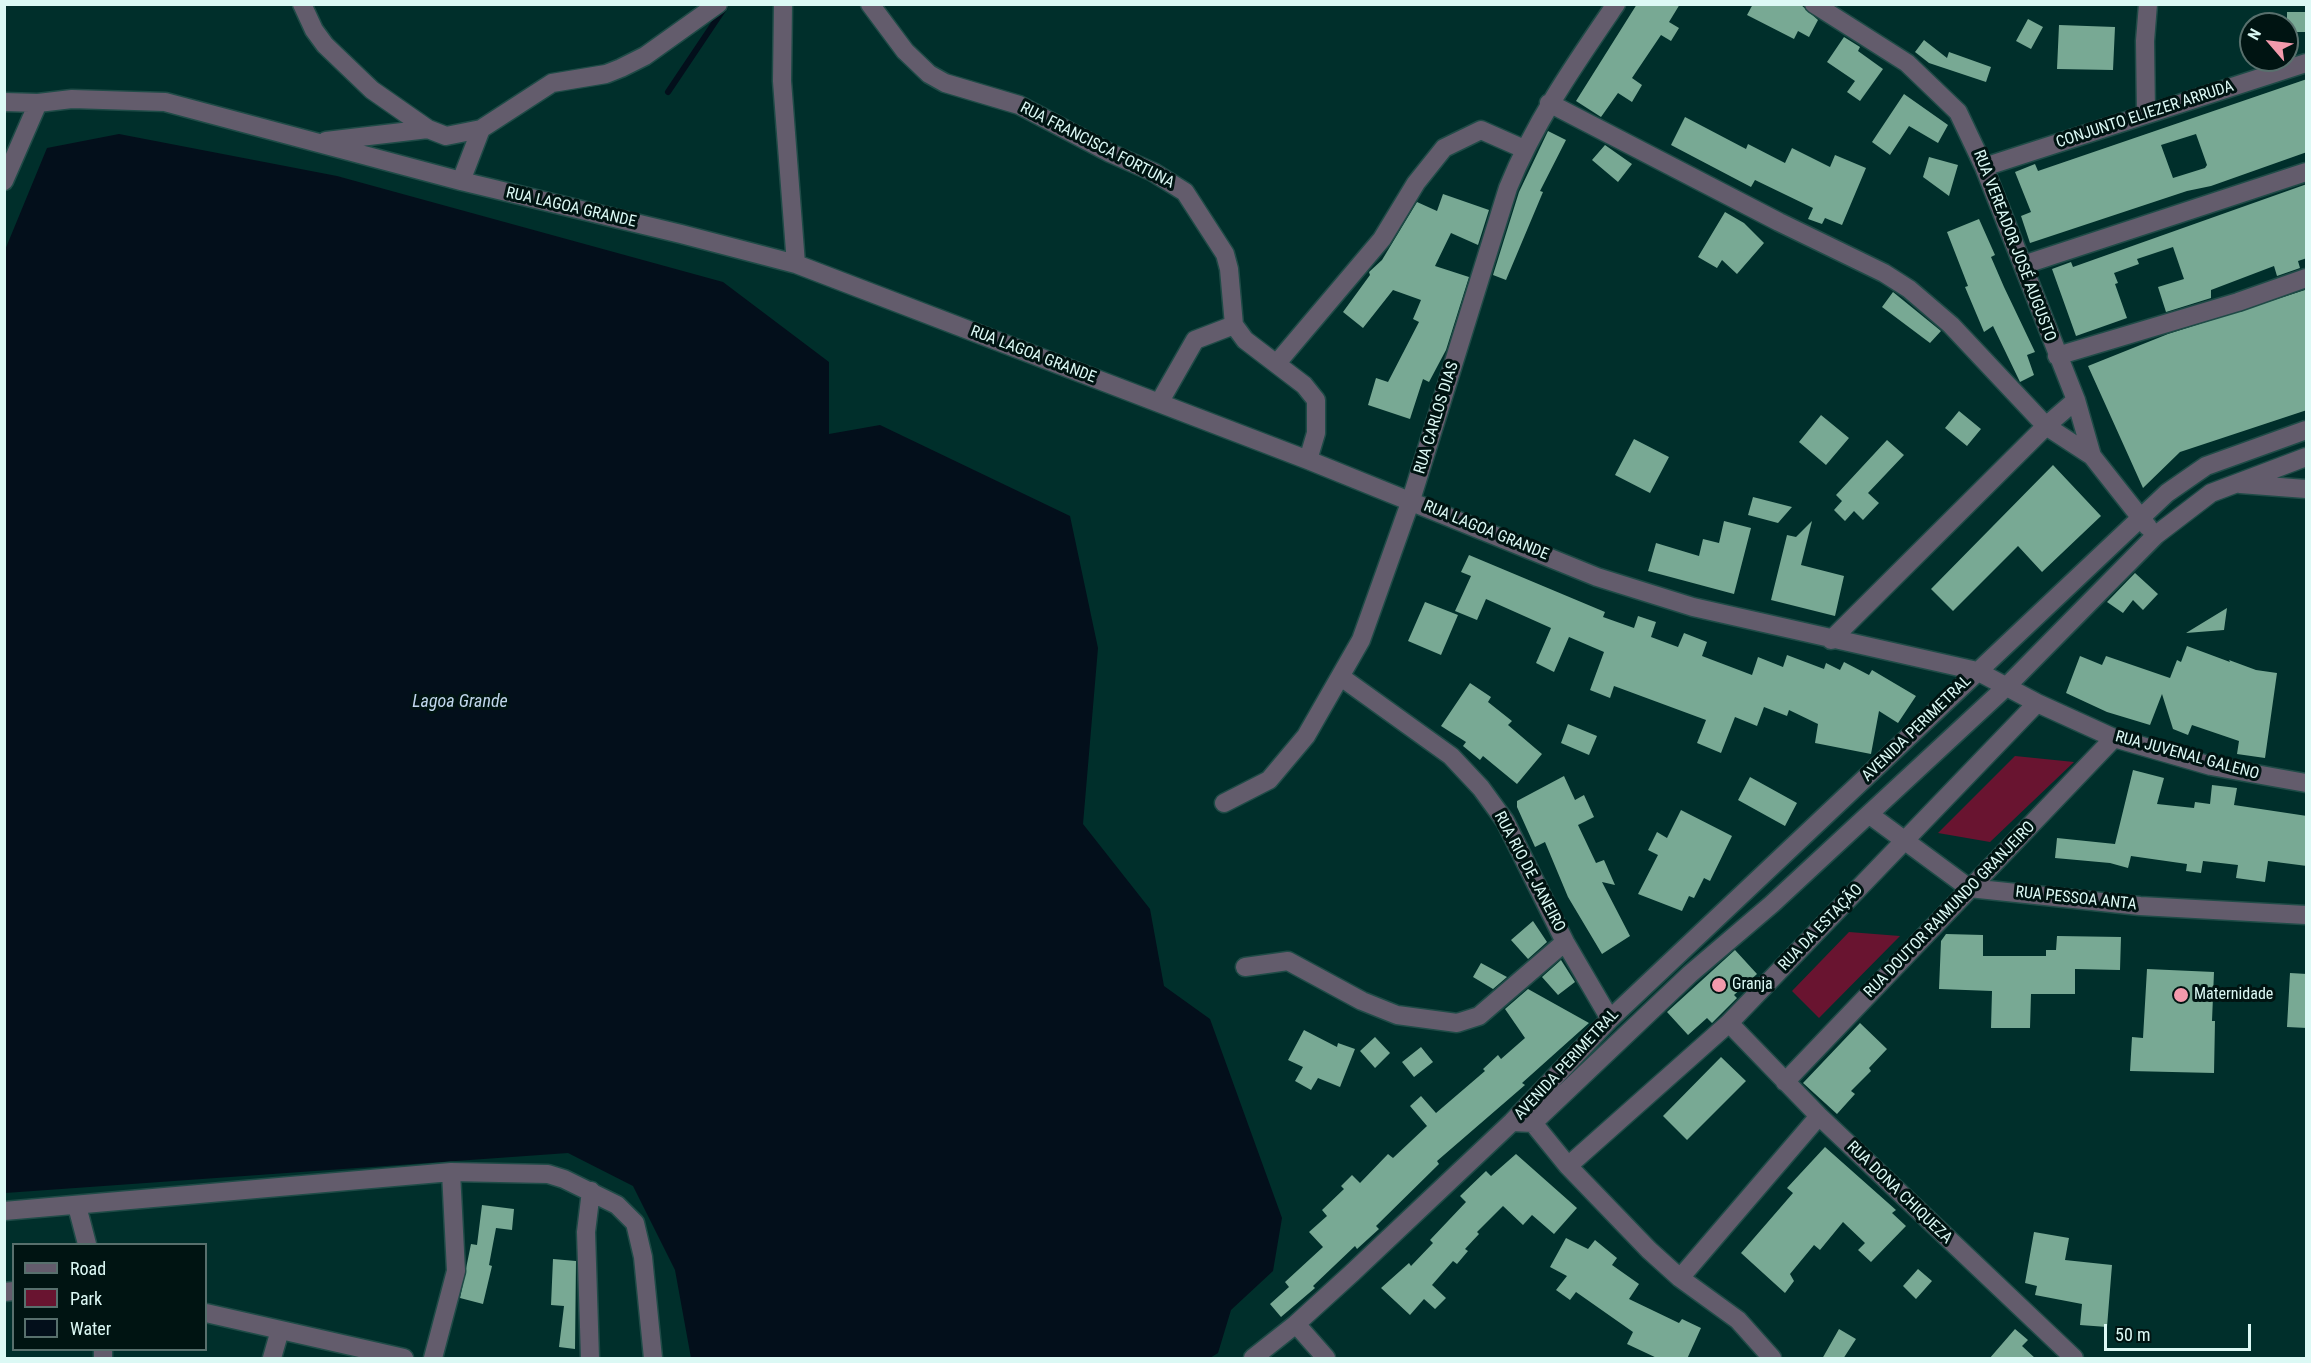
<!DOCTYPE html>
<html>
<head>
<meta charset="utf-8">
<style>
	body { margin:0 }
	#map { position:relative; width:2311px; height:1363px; overflow:hidden; background:#002f2b; font-family:"Roboto Condensed",sans-serif }
	canvas { display:block }
	.frame { position:absolute; inset:0; border:6px solid #dcf9f5; pointer-events:none }
	.legend { position:absolute; left:12px; top:1243px; width:195px; height:108px; box-sizing:border-box; background:#001412; border:2px solid #58706d; margin:0; padding:8px 10px; list-style:none; font-size:18px; color:#dcf9f5 }
	.legend li { display:flex; align-items:center; gap:12px; height:30px }
	.legend b { width:30px; border:2px solid #58706d }
	.north { position:absolute; left:2239px; top:12px; width:60px; height:60px; box-sizing:border-box; background:#001412; border:2px solid #58706d; border-radius:50%; rotate:298deg; font-size:16px; font-weight:700; line-height:24px; text-align:center; color:#dcf9f5 }
	.north::after { content:''; display:block; margin:auto; width:21px; height:27px; background:#f39aac; clip-path:polygon(50% 0,100% 100%,50% 72%,0 100%) }
	.scale { position:absolute; left:2104px; top:1324px; width:147px; height:27px; box-sizing:border-box; border:3px solid #dcf9f5; border-top:0; padding-left:8px; font-size:18px; line-height:21px; white-space:nowrap; color:#dcf9f5; -webkit-text-stroke:4px #001412; paint-order:stroke }
</style>
</head>
<body>
<div id="map">
<canvas width="2311" height="1363"></canvas>
<div class="frame"></div>
<ul class="legend">
<li><b style="height:8px;background:#635c6c"></b>Road</li>
<li><b style="height:16px;background:#691430"></b>Park</li>
<li><b style="height:16px;background:#030f1b"></b>Water</li>
</ul>
<div class="north">N</div>
<div class="scale">50 m</div>
</div>
<script>
const g = document.querySelector('canvas').getContext('2d');
g.lineJoin = 'round';
function fillPath(path, color) {
  g.fillStyle = color;
  g.fill(path, 'evenodd');
}
function strokePath(path, color, width, dash) {
  g.strokeStyle = color;
  g.lineWidth = width;
  g.lineCap = dash ? 'butt' : 'round';
  g.setLineDash(dash || []);
  g.stroke(path);
}
function label(font, color, halo, rows, align = 'center') {
  g.font = font + ' "Roboto Condensed",sans-serif';
  g.lineWidth = 6;
  g.setLineDash([]);
  g.textBaseline = 'middle';
  g.strokeStyle = halo;
  g.fillStyle = color;
  for (const [text, x, y, turn = 0] of rows) {
    g.save();
    g.translate(x, y);
    g.rotate((+turn || 0) * Math.PI / 180);
    g.textAlign = isNaN(turn) ? turn : align;
    if (halo) g.strokeText(text, 0, 0);
    g.fillText(text, 0, 0);
    g.restore();
  }
}
const green = new Path2D(`
	M2015,756L2074,762L1990,842L1938,833Z
	M1849,932L1900,936L1819,1018L1792,991Z`);
const water = new Path2D(`
	M119,134L337,176L723,282L829,362V434L880,425L1070,516L1098,648L1083,824L1150,909L1164,986L1210,1019L1282,1218L1273,1271L1231,1310L1218,1353L1210,1358H691L675,1270L633,1186L568,1153L5,1193V250L47,148Z`);
const stream = new Path2D(`
	M668,92L725,7`);
const building = new Path2D(`
	M1637,4H1680L1669,22L1679,28L1671,41L1661,35L1632,78L1642,85L1632,102L1618,93L1601,117L1576,101Z
	M1753,4H1800L1818,20L1809,37L1798,31L1794,39L1747,15Z
	M2287,12H2307V32H2287Z
	M2028,19L2043,27L2031,49L2016,41Z
	M2059,25L2115,27L2113,70L2057,69Z
	M1844,37L1860,47L1858,51L1883,69L1860,101L1847,92L1855,81L1827,62Z
	M1924,40L1947,58L1949,52L1991,67L1986,82L1929,63L1915,52Z
	M2307,79V152L2211,186L2187,191L2030,243L2021,216L2031,212L2015,172L2035,164L2038,171ZM2196,134L2207,165L2205,168L2173,178L2161,145Z
	M1904,94L1948,125L1938,143L1909,126L1890,155L1872,142Z
	M1685,117L1746,149L1748,144L1785,163L1792,148L1830,167L1835,155L1866,168L1842,225L1825,218L1822,224L1808,219L1813,208L1755,180L1751,187L1671,145Z
	M1548,131L1566,140L1540,191L1543,192L1506,280L1493,275L1519,192Z
	M1605,145L1632,164L1618,182L1592,160Z
	M1929,157L1958,165L1949,196L1923,177Z
	M2307,184V258L2298,261L2300,268L2277,276L2274,266L2211,290V298L2166,312L2158,287L2184,279L2173,247L2137,259L2139,264L2114,273L2118,283L2115,284L2127,318L2076,336L2052,269L2071,262L2073,267Z
	M1443,194L1489,210L1478,245L1451,233L1435,266L1469,277L1446,350L1429,382L1423,379L1410,419L1368,405L1376,378L1388,382L1419,322L1413,319L1421,300L1393,290L1363,328L1343,312L1370,275L1369,272L1382,260L1417,202L1437,211Z
	M1725,212L1744,223L1764,243L1737,274L1722,260L1717,268L1698,257Z
	M1979,219L1995,255L1991,257L2004,287L2035,352L2027,355L2034,375L2020,382L1993,326L1984,332L1965,287L1968,286L1947,232Z
	M2305,290L2307,410L2180,452L2143,488L2088,366L2168,334Z
	M1893,292L1941,331L1930,343L1882,307Z
	M1959,411L1981,429L1967,446L1945,428Z
	M1821,415L1849,438L1826,465L1799,442Z
	M1634,439L1669,457L1650,493L1615,475Z
	M1887,440L1904,455L1868,493L1879,503L1863,520L1854,511L1845,521L1834,510L1842,501L1836,495Z
	M2053,465L2101,516L2042,572L2018,546L1953,611L1931,589Z
	M1753,497L1792,507L1778,523L1748,515Z
	M1724,521L1751,528L1734,594L1648,571L1656,543L1699,556L1703,539L1719,543Z
	M1812,521L1801,565L1844,576L1835,616L1771,600L1787,535L1796,537Z
	M1469,555L1605,612L1603,617L1634,628L1638,616L1656,622L1651,637L1678,647L1684,633L1707,642L1702,656L1752,675L1758,657L1783,667L1787,655L1824,669L1826,663L1840,670L1844,662L1869,675L1872,670L1916,696L1898,723L1879,711L1871,754L1815,743L1818,724L1789,710L1787,716L1764,707L1757,726L1735,717L1721,753L1697,743L1706,720L1614,686L1610,698L1590,690L1604,652L1569,637L1554,672L1536,663L1551,628L1486,599L1477,620L1455,611L1471,576L1461,572Z
	M2135,573L2158,594L2143,610L2133,600L2123,613L2107,602Z
	M1425,602L1458,615L1441,655L1408,641Z
	M2227,608L2224,630L2186,633Z
	M2187,646L2230,662L2229,660L2256,670L2277,673L2265,758L2237,754L2239,741L2192,725L2188,735L2173,729L2162,694L2150,725L2107,712L2066,693L2080,656L2102,665L2106,656L2170,678L2177,660L2181,662Z
	M1470,683L1491,697L1488,702L1512,721L1508,725L1542,754L1517,784L1483,756L1480,760L1463,746L1466,742L1441,726Z
	M1568,724L1597,736L1589,755L1561,743Z
	M2133,770L2164,778L2157,804L2194,808L2195,802L2210,804L2212,785L2237,788L2234,805L2307,816V866L2268,861L2265,882L2236,878L2238,865L2203,861L2201,873L2186,871L2187,864L2131,856L2128,868L2110,863L2055,858L2057,838L2115,844Z
	M1564,776L1575,800L1584,795L1594,817L1578,825L1596,863L1604,860L1615,885L1602,882L1630,936L1602,954L1568,897L1545,842L1535,847L1517,807V801Z
	M1750,777L1797,803L1785,826L1738,800Z
	M1681,810L1732,836L1710,881L1704,878L1694,898L1689,896L1682,911L1638,894L1658,855L1648,850L1657,832L1667,838Z
	M1533,921L1547,942L1528,959L1511,940Z
	M1946,934L1983,935V956H2046V950H2056L2057,936L2121,937L2120,970L2075,969V994H2031L2030,1028H1991L1992,991L1939,989L1941,941Z
	M1735,950L1757,974L1734,995L1737,998L1712,1023L1707,1018L1688,1035L1667,1012Z
	M1561,960L1575,982L1558,995L1542,977Z
	M1481,963L1507,977L1493,989L1473,977Z
	M2147,969L2214,972L2212,1021H2215L2214,1073L2130,1071L2132,1037L2143,1038Z
	M2290,973L2307,974V1028L2287,1027Z
	M1528,989L1589,1023L1522,1083L1525,1085L1437,1161L1439,1164L1376,1226L1379,1229L1357,1249L1355,1246L1313,1286L1315,1288L1281,1317L1270,1304L1289,1287L1285,1282L1323,1247L1309,1232L1327,1216L1322,1210L1344,1189L1341,1186L1352,1175L1360,1183L1388,1154L1393,1158L1427,1126L1410,1106L1421,1096L1436,1113L1485,1071L1483,1069L1498,1055L1501,1059L1525,1038L1505,1009Z
	M1860,1023L1887,1049L1869,1068L1871,1071L1851,1091L1855,1094L1837,1114L1803,1083Z
	M1304,1030L1337,1047L1338,1043L1355,1049L1340,1087L1318,1078L1311,1090L1295,1081L1303,1067L1288,1060Z
	M1375,1037L1390,1053L1375,1068L1360,1051Z
	M1421,1047L1433,1062L1414,1077L1402,1062Z
	M1721,1057L1746,1081L1687,1140L1663,1116Z
	M1825,1147L1896,1210L1892,1213L1906,1226L1871,1262L1858,1250L1865,1243L1843,1222L1820,1250L1814,1245L1790,1274L1794,1281L1785,1293L1741,1253L1793,1193L1787,1188Z
	M1516,1154L1577,1208L1554,1234L1532,1215L1523,1225L1503,1206L1477,1232L1479,1234L1465,1249L1468,1251L1457,1264L1453,1261L1432,1285L1446,1298L1435,1309L1424,1299L1410,1315L1381,1288L1409,1263L1411,1266L1433,1243L1430,1240L1466,1202L1460,1196L1486,1171L1491,1176Z
	M482,1205L514,1209L512,1230L496,1228L489,1265L492,1266L483,1304L460,1298L471,1244L477,1245Z
	M2034,1232L2069,1238L2065,1260L2112,1265L2107,1327L2080,1325L2082,1304L2035,1295L2037,1286L2025,1283Z
	M1566,1238L1588,1249L1595,1240L1617,1258L1612,1265L1639,1284L1629,1299L1679,1323L1682,1319L1701,1328L1687,1359H1659L1627,1344L1633,1332L1576,1292L1570,1300L1556,1290L1567,1276L1550,1267Z
	M553,1259L576,1261L575,1349L559,1347L564,1306L551,1305Z
	M1918,1269L1932,1281L1916,1299L1903,1286Z
	M1839,1329L1856,1339L1843,1359H1822Z
	M2015,1329L2028,1340L2022,1346L2036,1359H1989Z`);
const minor = new Path2D(`
	M302,4L314,30L325,45L372,90L428,129L446,136L481,129L552,83L606,74L621,68L645,56L718,4
	M783,4L782,81L796,264
	M870,4L905,51L929,74L945,83L1019,105L1110,153L1153,172L1185,192L1225,254L1229,269L1234,325L1245,340L1304,385L1316,400V433L1308,460
	M1814,4L1907,63L1958,112L1984,167L2076,400L2092,456L2148,527
	M4,102L38,103L72,99L165,102L461,181L681,234L796,264L1308,460L1597,577L1693,607L1977,671L2037,703L2114,738L2211,766L2306,783
	M1549,103L1779,222L1884,273L1909,289L1951,325L2046,426L2092,456
	M2146,114L2145,41L2148,4
	M326,141L428,129
	M1984,167L2306,63
	M4,181L38,103
	M461,181L481,129
	M2023,265L2306,172
	M2057,356L2238,302L2306,278
	M1277,363L1382,239L1416,183L1444,148L1481,130L1524,149
	M1159,403L1195,340L1234,325
	M2240,484L2306,489
	M1831,640L2046,426L2076,400
	M1341,677L1451,756L1481,788L1505,821L1565,942L1610,1019
	M1224,803L1269,780L1306,736L1361,640L1411,500L1508,188C1535,121 1575,64 1616,4
	M1870,815L1969,888L2140,906L2306,915
	M1245,967L1288,961L1362,1001L1397,1015L1457,1023L1479,1016L1565,942
	M1729,1023L1819,1116L2074,1358
	M1785,1082L2114,738
	M1512,1122L1533,1123L1690,974L1772,904L2006,687L2156,535L2211,493L2306,457
	M1533,1123L1568,1166L1649,1250L1680,1278L1738,1320L1772,1358
	M1568,1166L1729,1023L2037,703
	M77,1206L87,1244
	M4,1211L451,1172L548,1174L564,1179L617,1205L635,1223L643,1257L653,1358
	M1680,1278L1819,1116
	M4,1292L14,1291
	M206,1313L404,1358
	M1296,1324L1326,1358
	M103,1350V1358
	M272,1358L280,1330
	M433,1358L456,1271L451,1172
	M590,1358L586,1232L591,1191
	M1253,1358L1296,1324L1352,1273L1512,1122L1610,1019L2167,493L2206,466L2306,430`);
const markers = [
	[1719,985,8,"#f39aac"],
	[2181,995,8,"#f39aac"]
];
const streetNames = [
	["CONJUNTO ELIEZER ARRUDA",2145,115,-18],
	["RUA FRANCISCA FORTUNA",1097,146,27],
	["RUA LAGOA GRANDE",571,208,13],
	["RUA VEREADOR JOSÉ AUGUSTO",2014,246,69],
	["RUA LAGOA GRANDE",1033,355,21],
	["RUA CARLOS DIAS",1437,418,-73],
	["RUA LAGOA GRANDE",1486,531,22],
	["AVENIDA PERIMETRAL",1917,729,-44],
	["RUA JUVENAL GALENO",2187,756,15],
	["RUA RIO DE JANEIRO",1529,872,62],
	["RUA PESSOA ANTA",2076,899,6],
	["RUA DOUTOR RAIMUNDO GRANJEIRO",1950,910,-46],
	["RUA DA ESTAÇÃO",1821,928,-46],
	["AVENIDA PERIMETRAL",1567,1065,-47],
	["RUA DONA CHIQUEZA",1899,1193,44]
];
const poiNames = [
	["Granja",1732,985],
	["Maternidade",2194,995]
];
const waterNames = [
	["Lagoa Grande",460,702]
];
fillPath(green, '#691430');
fillPath(water, '#030f1b');
strokePath(stream, '#030f1b', 6);
fillPath(building, '#78a994');
strokePath(minor, '#1f4b47', 21);
strokePath(minor, '#635c6c', 18);
for (const [x, y, r, color] of markers) {
  const dot = new Path2D();
  dot.arc(x, y, r, 0, 2 * Math.PI);
  g.fillStyle = color;
  g.fill(dot);
  strokePath(dot, '#001412', 2);
}
label('16px', '#dcf9f5', '#001412', streetNames);
label('16px', '#dcf9f5', '#001412', poiNames, 'left');
label('italic 18px', '#c0d6eb', '#001412', waterNames);
</script>
</body>
</html>
